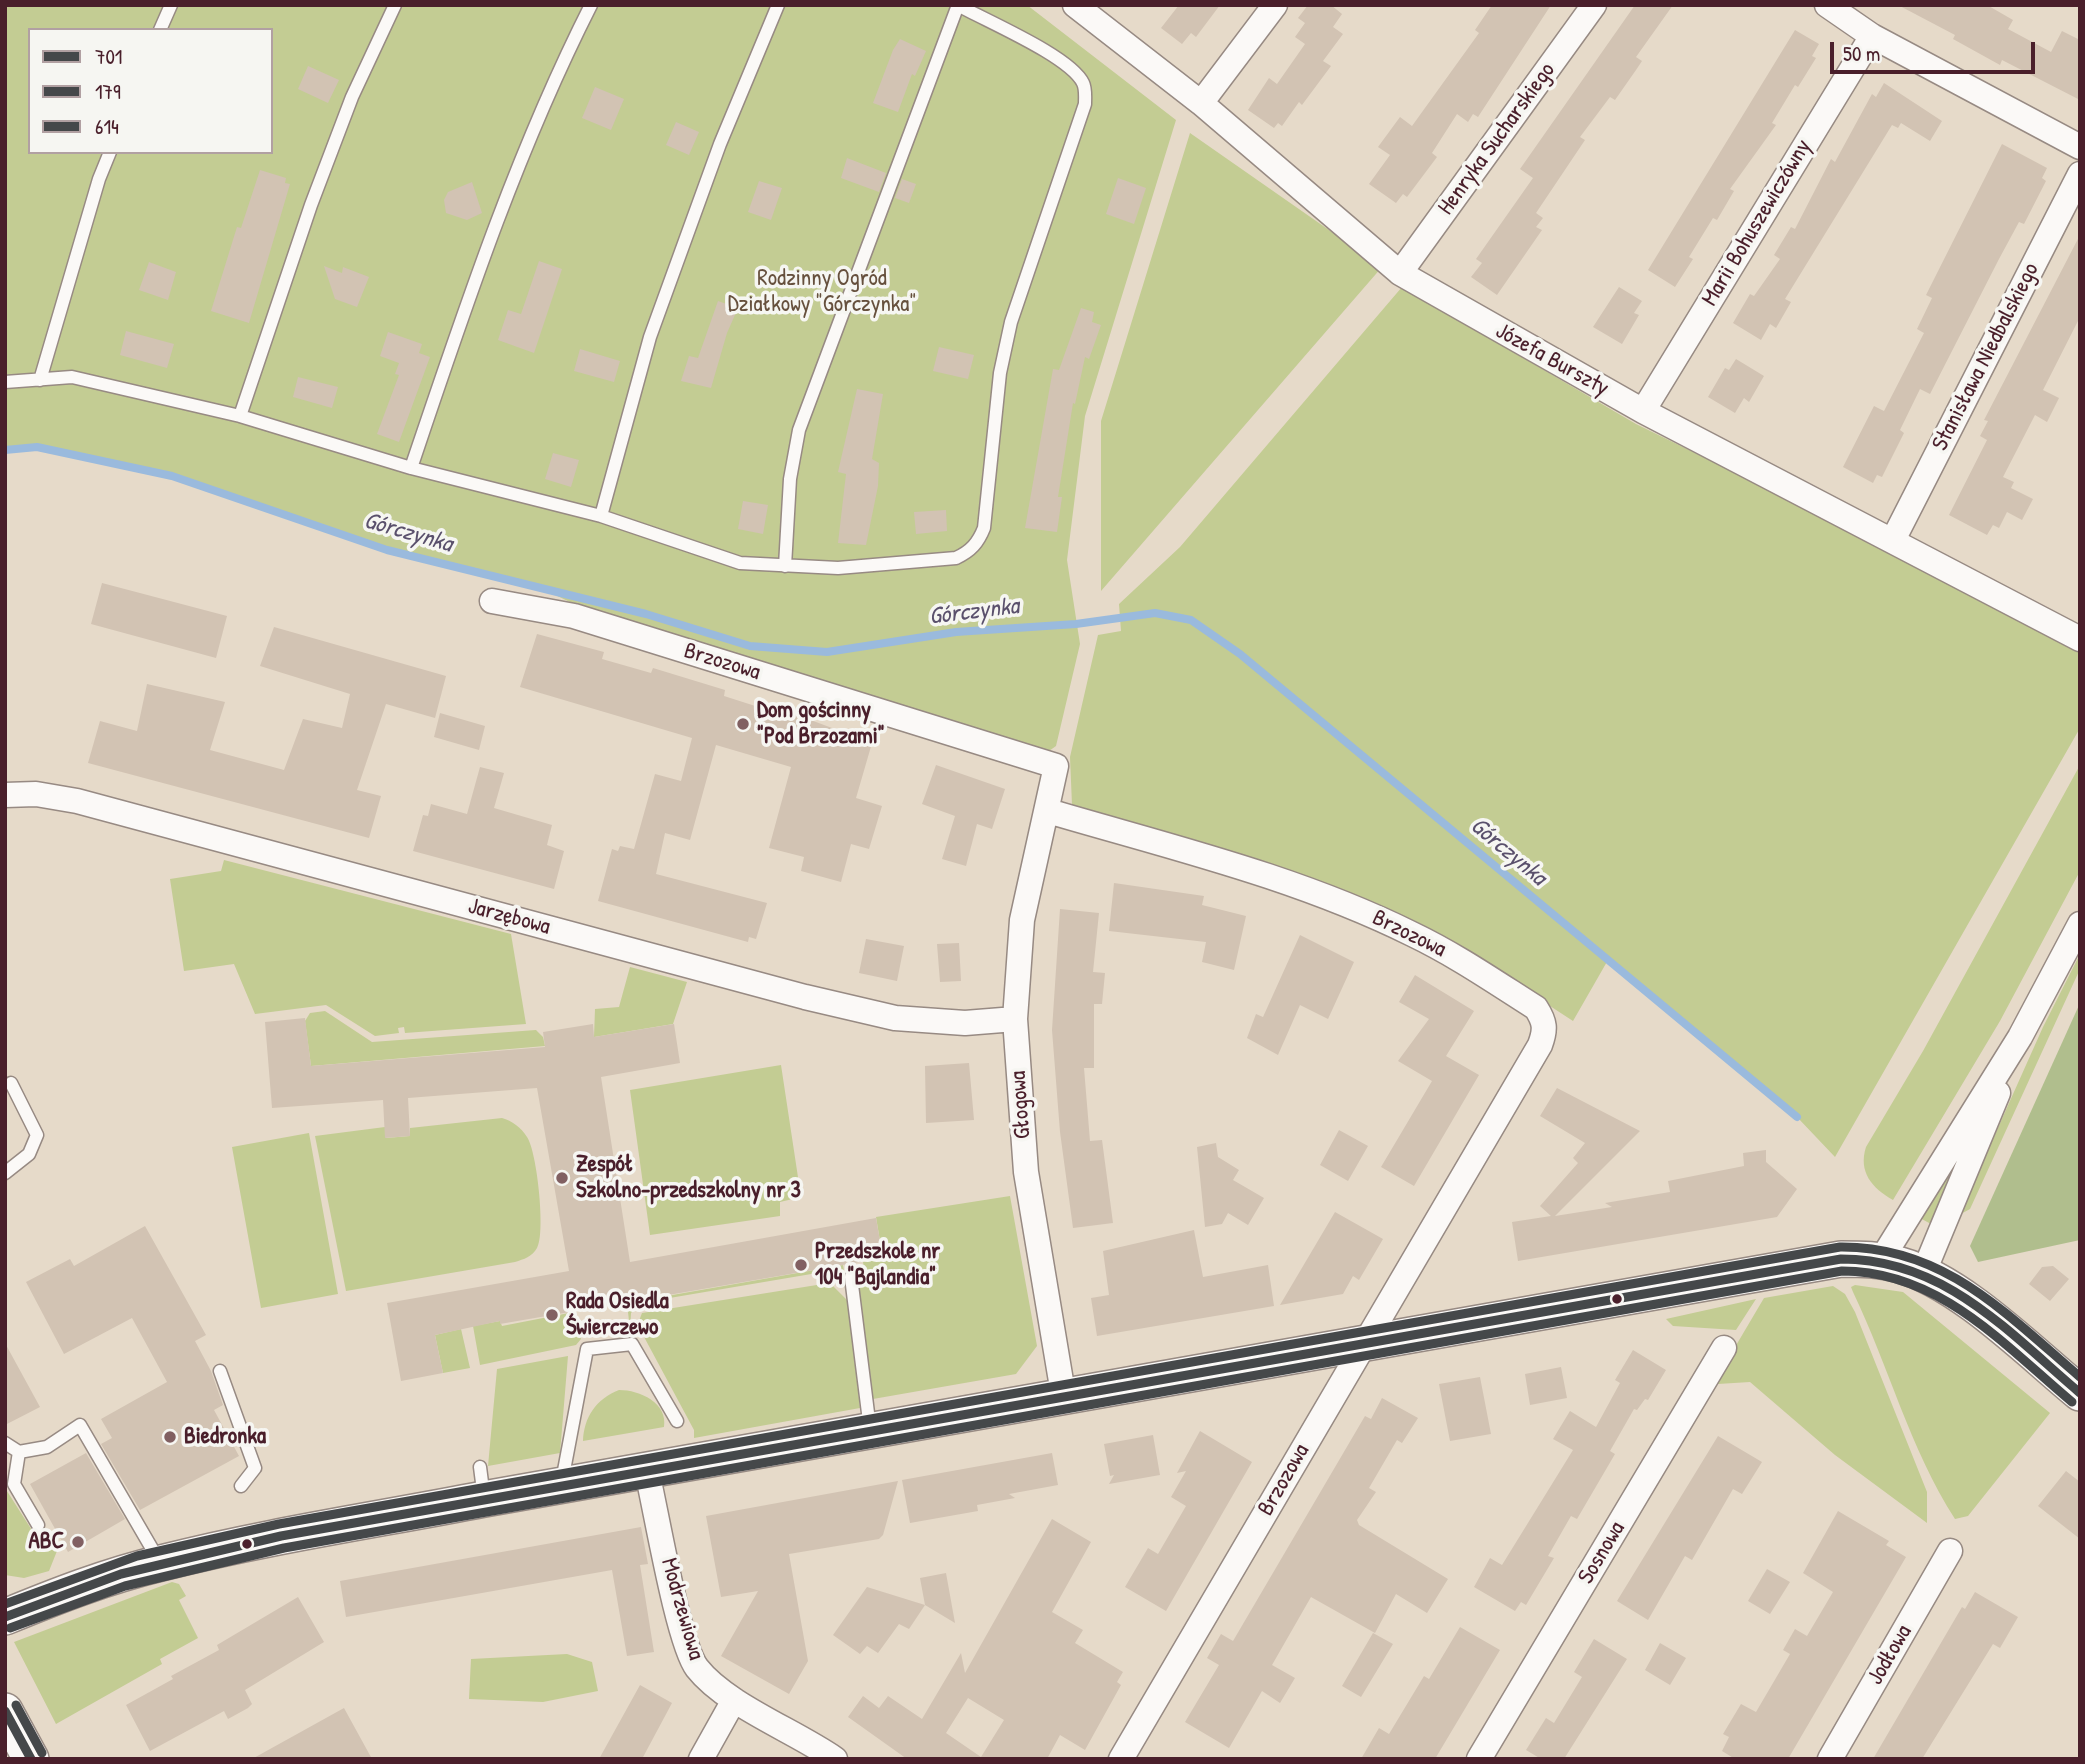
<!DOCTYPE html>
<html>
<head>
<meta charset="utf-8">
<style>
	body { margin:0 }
	#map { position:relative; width:2085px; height:1764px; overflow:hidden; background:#e6dac9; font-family:"Patrick Hand",sans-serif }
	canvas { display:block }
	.frame { position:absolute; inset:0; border:7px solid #4a1f2b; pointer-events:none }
	.legend { position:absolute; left:28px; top:28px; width:245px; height:126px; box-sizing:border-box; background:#f6f6f2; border:2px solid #b1a0a2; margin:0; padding:9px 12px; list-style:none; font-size:21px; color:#4a1f2b }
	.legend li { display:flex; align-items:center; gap:14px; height:35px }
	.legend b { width:35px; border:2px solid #b1a0a2 }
	.scale { position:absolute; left:1830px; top:42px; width:205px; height:32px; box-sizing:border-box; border:4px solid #4a1f2b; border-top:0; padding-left:9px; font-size:21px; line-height:24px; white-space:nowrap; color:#4a1f2b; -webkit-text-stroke:5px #f6f6f2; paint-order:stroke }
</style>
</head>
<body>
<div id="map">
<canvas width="2085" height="1764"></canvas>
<div class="frame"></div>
<ul class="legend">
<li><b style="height:9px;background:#45484a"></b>701</li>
<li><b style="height:9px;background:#45484a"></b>179</li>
<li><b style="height:9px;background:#45484a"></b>614</li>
</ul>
<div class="scale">50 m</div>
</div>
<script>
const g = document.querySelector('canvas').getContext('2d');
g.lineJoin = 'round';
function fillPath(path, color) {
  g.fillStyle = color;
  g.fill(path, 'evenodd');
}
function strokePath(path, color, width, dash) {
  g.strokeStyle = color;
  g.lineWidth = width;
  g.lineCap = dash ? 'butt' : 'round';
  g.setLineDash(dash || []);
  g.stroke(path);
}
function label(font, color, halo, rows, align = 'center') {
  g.font = font + ' "Patrick Hand",sans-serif';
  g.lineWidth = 7;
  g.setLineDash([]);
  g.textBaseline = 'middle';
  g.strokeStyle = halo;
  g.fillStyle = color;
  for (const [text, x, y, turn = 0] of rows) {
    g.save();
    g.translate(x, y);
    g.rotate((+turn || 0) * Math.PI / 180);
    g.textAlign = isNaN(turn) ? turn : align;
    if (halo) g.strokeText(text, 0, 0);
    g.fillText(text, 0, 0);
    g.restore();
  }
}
const green = new Path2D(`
	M5,5H1027L1176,120L1085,416L1067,560L1080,644L1056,746L1049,751L582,608L539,587L387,550L172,476L37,447L5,450ZM30,30H271V152H30Z
	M1190,133L1382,267L1101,591V421Z
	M1402,287L1636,424L1895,551L2080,650V728L1835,1157L1797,1117L1608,960L1573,1021L1461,948L1251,860L1072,805L1070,757L1098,635L1121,631L1119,604L1180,547Z
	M2080,765V871L2000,1021L1893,1200C1872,1188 1858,1172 1866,1147L1923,1051Z
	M224,860L511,934L526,1024L405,1033L404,1027L398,1028L399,1033L375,1036L326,1005L255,1014L234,964L184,971L170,879L221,871Z
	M2080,954V969L1970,1209L1959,1215L2043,1027Z
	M630,967L687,982L673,1024L594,1037L595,1009L619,1007Z
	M325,1011L372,1042L536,1030L543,1037L545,1046L311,1066L305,1021L310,1013Z
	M781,1065L801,1197L780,1202V1216L650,1235L630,1090Z
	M502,1118C512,1121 521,1127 527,1137C537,1151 546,1234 537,1248C532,1257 524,1259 515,1262L346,1291L315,1136L385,1127L386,1138L410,1136V1128Z
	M309,1133L338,1294L261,1308L232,1147Z
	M1956,1163L1931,1224L1918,1217Z
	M1010,1196L1037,1346L1016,1374L873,1399L858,1279L866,1278L863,1262L883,1259L876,1217Z
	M843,1265L845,1277L829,1271L640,1303L631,1313L630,1330L627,1303Z
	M823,1284L833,1286L848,1301L860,1408L694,1438V1430L643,1335L639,1321L642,1313Z
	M1855,1285L1903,1292L2050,1413L1968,1516L1955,1519C1910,1449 1889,1367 1853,1292L1851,1287Z
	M1833,1286L1845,1294L1855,1312L1927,1492V1523L1835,1455L1750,1382L1718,1384L1715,1381L1764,1298Z
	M1756,1299L1736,1330L1673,1326L1666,1319Z
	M574,1312L581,1339L576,1345L480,1365L473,1326L500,1321L502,1326Z
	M461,1329L470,1368L443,1373L435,1335Z
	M568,1356L560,1453L488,1466L497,1369Z
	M619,1390C640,1390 668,1403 664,1427L583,1441C584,1417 596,1399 619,1390Z
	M5,1488L35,1535L45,1529L57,1551L49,1571L24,1578L5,1575Z
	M172,1582L179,1584L186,1596L179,1600L198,1638L160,1659L162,1664L56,1724L14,1642Z
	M567,1654L592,1662L598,1691L543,1702L469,1699L471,1659Z`);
const forest = new Path2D(`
	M2080,1003V1240L1978,1262L1970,1246Z`);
const stream = new Path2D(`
	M5,450L37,447L172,476L387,550L646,614L750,646L827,652L956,632L1076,624L1155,613L1191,620L1240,654L1797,1117`);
const building = new Path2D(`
	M1179,5H1220L1196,37L1191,33L1182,44L1161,28Z
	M1308,5H1331L1342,14L1333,27L1343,34L1323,61L1331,66L1302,105L1299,102L1282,126L1278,123L1274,128L1248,110L1269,78L1277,84L1305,44L1295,37L1305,23L1298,18Z
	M1492,5H1551L1478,117L1473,114L1468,122L1457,114L1432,153L1437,157L1407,197L1403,194L1396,203L1369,184L1390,155L1378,147L1400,117L1412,126L1479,33L1475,30Z
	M1635,5H1673L1636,57L1642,61L1636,70L1615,100L1610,97L1580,137L1585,140L1536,213L1543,218L1536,227L1542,230L1497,295L1471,277L1482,263L1476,259L1533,178L1520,169Z
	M1898,5H1987L2013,20L2008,29L2051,52L2062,31L2080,40V100L2002,60L2000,65L1953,39L1955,35Z
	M1795,30L1819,44L1812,56L1816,58L1798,87L1795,85L1772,123L1776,125L1730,189L1734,191L1717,220L1713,218L1689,257L1693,259L1675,287L1648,270Z
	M900,39L926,51L915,76L912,74L898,112L873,103L893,50Z
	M308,66L339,80L328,103L298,89Z
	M1884,83L1942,121L1930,141L1901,123L1898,128L1892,125L1785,299L1791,302L1776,328L1770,324L1761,340L1733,323L1750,294L1754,296L1780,259L1774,255L1791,227L1795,229L1831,159L1835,162L1872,94L1876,97Z
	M595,87L624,99L611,130L582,118Z
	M676,122L699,132L689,155L666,145Z
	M2002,144L2047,168L2042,178L2046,181L2024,224L2019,222L1999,259L1930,394L1920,389L1900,430L1904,433L1882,477L1877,475L1873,483L1843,467L1874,406L1884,411L1924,333L1917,329L1932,298L1926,295Z
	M847,158L886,173L879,192L841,178Z
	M260,170L286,178L285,183L290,184L249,323L211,311L237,227L241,228Z
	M1118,178L1146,188L1134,224L1106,214Z
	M902,179L916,184L909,203L895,198Z
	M759,181L782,188L771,220L748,212Z
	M472,182L482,213L467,220L446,213L444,200L448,192Z
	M2080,235V317L2043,390L2059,398L2047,422L2035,415L2003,477L2014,482L2011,488L2033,499L2022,520L2007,512L1999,528L1993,525L1987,535L1949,515L1987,440L1980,436L1988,421L1984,420Z
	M539,261L562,269L534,353L498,340L508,310L521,314Z
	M149,262L176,272L168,300L139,290Z
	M324,266L342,273L343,267L369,277L357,307L335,299Z
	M1619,287L1642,301L1634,313L1639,315L1622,344L1593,327Z
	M718,301L738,308L727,333L711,388L681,381L689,356L698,358Z
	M1081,308L1094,312L1092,322L1101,325L1089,359L1085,357L1075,404L1073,403L1058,497H1062L1057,532L1025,528L1053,369L1059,370Z
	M126,331L174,344L167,368L120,355Z
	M388,332L422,344L419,353L430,357L399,442L377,434L399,375L395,374L399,363L380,356Z
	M939,347L974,355L968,379L933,371Z
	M580,349L620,361L614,382L574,371Z
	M1736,359L1764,376L1749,402L1744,398L1735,413L1708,397L1725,368L1729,370Z
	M298,377L338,387L332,408L293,397Z
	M857,389L883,394L872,459L879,463L878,486L866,545L838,543L846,474L838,472Z
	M553,453L579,460L571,487L545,479Z
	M743,501L768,505L763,534L738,529Z
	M946,510L947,531L916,534L914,512Z
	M102,583L227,616L216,658L91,624Z
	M274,627L446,676L435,718L386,704L357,790L381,796L369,838L88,763L100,721L137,731L147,684L225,702L210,750L284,770L303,719L342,728L350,694L260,666Z
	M537,634L604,652L602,659L651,673L653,668L725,690L724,696L774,712L776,707L872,743L856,798L882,806L869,849L851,844L841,882L801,871L804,857L769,848L791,767L716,745L690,840L665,833L656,874L767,903L756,939L749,937L748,942L598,901L612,849L618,851L620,846L634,849L655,774L681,781L692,738L520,687Z
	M440,713L485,726L479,750L434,737Z
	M936,765L1005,789L992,829L977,824L966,866L942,859L955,816L922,804Z
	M480,767L504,773L494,808L552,825L547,845L564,851L554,889L413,851L423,815L428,816L431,804L467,814Z
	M1114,883L1204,896L1202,905L1246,916L1234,970L1202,962L1206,942L1109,931Z
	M1060,909L1099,913L1093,972L1105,973L1102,1004H1094V1068H1084L1090,1141L1102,1140L1113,1223L1073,1228L1060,1132L1052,1030Z
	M1300,935L1354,962L1328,1019L1300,1005L1278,1055L1247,1038L1256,1014L1263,1017Z
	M866,939L904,946L897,981L859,973Z
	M959,943L961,981L940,982L937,944Z
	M1415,975L1474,1011L1446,1056L1479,1075L1414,1186L1381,1167L1432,1081L1398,1061L1429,1019L1399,1002Z
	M305,1018L311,1066L545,1047L543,1032L593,1024L594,1037L674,1024L680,1063L601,1077L630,1262L876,1218L883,1258L500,1324V1321L435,1335L443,1373L401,1381L387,1303L569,1271L537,1088L408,1098L410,1136L385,1138L383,1100L272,1108L265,1022Z
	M969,1063L974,1120L926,1123L925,1066Z
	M1557,1088L1640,1131L1555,1216L1612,1207L1605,1203L1670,1192L1668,1181L1744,1166L1743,1153L1766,1150V1162L1797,1189L1777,1217L1518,1261L1512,1222L1551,1216L1540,1206L1578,1163L1573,1158L1585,1143L1540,1116Z
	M1339,1130L1368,1146L1348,1181L1320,1165Z
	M1216,1143L1218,1157L1239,1170L1233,1180L1264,1198L1248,1225L1228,1213L1222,1224L1205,1227L1197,1147Z
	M1335,1212L1383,1239L1359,1280L1353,1276L1343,1294L1280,1305Z
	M145,1226L206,1335L195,1341L211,1371L223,1405L214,1410L239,1456L140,1510L101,1444L112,1438L101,1419L167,1382L132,1318L64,1354L26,1282L70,1259L74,1266Z
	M1194,1230L1203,1277L1268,1265L1274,1306L1097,1336L1091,1298L1109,1295L1103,1251Z
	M2053,1266L2069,1279L2050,1301L2029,1284L2042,1267Z
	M5,1343L40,1407L5,1425Z
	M1633,1350L1666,1370L1648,1400L1645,1399L1637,1410L1634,1409L1610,1451L1615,1454L1577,1519L1571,1516L1548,1556L1554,1558L1526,1605L1521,1602L1515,1611L1474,1587L1490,1558L1502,1565L1573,1450L1553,1439L1570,1411L1596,1427L1620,1383L1615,1380Z
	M1561,1367L1567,1398L1530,1405L1525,1374Z
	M1480,1377L1491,1434L1450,1441L1439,1384Z
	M1382,1398L1418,1418L1402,1443L1397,1440L1369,1488L1376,1492L1357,1520L1359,1525L1448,1579L1427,1613L1396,1594L1375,1633L1311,1597L1272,1665L1295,1678L1280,1703L1262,1691L1229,1748L1185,1722L1219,1665L1207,1658L1221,1634L1233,1641L1365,1416L1371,1419Z
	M1200,1431L1252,1462L1166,1611L1125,1587L1148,1548L1158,1554L1186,1506L1171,1497L1186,1471L1177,1473Z
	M1153,1435L1160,1475L1109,1484L1114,1475L1110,1476L1104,1444Z
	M1718,1436L1762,1462L1742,1494L1733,1489L1692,1560L1685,1556L1648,1620L1617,1601Z
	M86,1453L125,1519L68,1552L30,1484Z
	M1052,1453L1058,1485L1009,1494L1015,1498L977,1505L978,1511L910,1523L902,1480Z
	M2066,1471L2080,1482V1539L2038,1506Z
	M898,1481L883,1535L879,1539L789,1554L808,1661L789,1694L721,1656L758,1591L721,1597L706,1516Z
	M1838,1511L1889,1541L1886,1545L1906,1557L1788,1759H1735L1722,1751L1729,1737L1723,1734L1741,1704L1756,1712L1790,1654L1783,1650L1795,1629L1807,1636L1833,1592L1803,1573Z
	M1052,1519L1091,1542L1052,1612L1083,1630L1075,1643L1123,1672L1117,1682L1121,1685L1085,1750L1060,1735L1047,1759H907L848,1717L863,1696L879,1708L888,1696L922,1719L961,1653L965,1673ZM968,1698L1004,1720L981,1757L946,1733Z
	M641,1527L648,1564L640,1565L654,1652L627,1656L612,1570L346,1617L340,1581Z
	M1767,1569L1790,1582L1770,1614L1748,1601Z
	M946,1573L955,1623L925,1605L920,1578Z
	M867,1587L925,1605L909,1629L899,1624L878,1653L867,1646L860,1654L833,1635Z
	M1975,1592L2018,1617L2000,1648L1993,1644L1922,1759H1873L1962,1607L1965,1609Z
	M298,1597L324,1642L245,1690L252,1704L248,1708L228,1719L224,1711L150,1751L126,1705L173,1679L171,1676L219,1650L217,1645Z
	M1460,1627L1500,1650L1435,1759H1361L1379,1728L1389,1734L1424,1676L1429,1679Z
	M1373,1633L1393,1644L1361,1697L1342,1686Z
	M1594,1639L1627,1659L1564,1759H1541L1526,1750L1546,1718L1554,1723L1582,1677L1574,1672Z
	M1660,1643L1686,1658L1670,1685L1645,1670Z
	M640,1685L672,1703L642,1759H599Z
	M344,1708L372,1759H252Z`);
const lane = new Path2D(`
	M160,30L171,5
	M40,380L99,179L110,152
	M5,382L72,377L240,416L411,468L601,516L740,563L838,568L956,558C971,551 978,543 984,528L1000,373L1011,322L1085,104C1085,97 1086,89 1083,83C1070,56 986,21 958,5
	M240,416L311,205L352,97L395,5
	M411,468C464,311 516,153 591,5
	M601,516L650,337L720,144L778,5
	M785,566L790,479L799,430L958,5
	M5,1173L29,1154L37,1135L11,1083
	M851,1277L870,1429
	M220,1371L255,1468L241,1486
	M5,1443L19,1452L47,1447L80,1425L158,1559
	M19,1452L14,1484L38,1525
	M480,1467L484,1498
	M562,1481L587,1349L632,1344L677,1421`);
const street = new Path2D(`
	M1075,5L1201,103L1400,273L1643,411L2080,639
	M1827,5L1872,36L2080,147
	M1201,103L1275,5
	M1400,273L1594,5
	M1643,411L1872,36
	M1893,540L2080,174
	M492,601L574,616L1056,766L1022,920L1015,1019L1026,1172L1064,1399
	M5,795L36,794L77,801L805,997L895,1018L965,1023L1015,1019
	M1048,811C1170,847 1297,877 1412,934C1456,955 1495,982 1536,1008C1545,1022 1546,1029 1540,1045L1121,1759
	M1881,1260L2020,1037L2080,924
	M1923,1274L1998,1093
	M647,1472C656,1510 678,1643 697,1668C726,1705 795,1731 835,1759
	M701,1759L734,1700
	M1479,1759L1724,1348
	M1830,1759L1950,1551`);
const secondary = new Path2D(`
	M5,1617C56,1596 107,1576 161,1563C267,1536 376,1520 484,1499L1841,1259C1861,1259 1880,1259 1900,1265C1961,1282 2030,1352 2080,1393
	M5,1711L31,1759`);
const bus1 = new Path2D(`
	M5,1617L121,1574L281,1536L1841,1259C1944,1259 2006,1330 2080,1393
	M5,1711L31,1759`);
const bus2 = new Path2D(`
	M10,1628L125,1586L284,1548L1842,1271C1939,1271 2003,1344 2072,1402`);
const bus3 = new Path2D(`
	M5,1604L137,1556L279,1524L1840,1247C1944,1246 2006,1314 2080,1377
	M16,1705L42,1753`);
const markers = [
	[743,724,7,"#816062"],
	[562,1178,7,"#816062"],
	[801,1265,7,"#816062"],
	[1617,1299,6,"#4a1f2b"],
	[552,1315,7,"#816062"],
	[170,1437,7,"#816062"],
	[78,1542,7,"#816062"],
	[247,1544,6,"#4a1f2b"]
];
const streetNames = [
	["Henryka Sucharskiego",1497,139,-54],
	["Marii Bohuszewiczówny",1757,223,-59],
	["Stanisława Niedbalskiego",1986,357,-63],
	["Józefa Burszty",1552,360,29],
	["Brzozowa",722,662,17],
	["Jarzębowa",509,917,15],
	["Brzozowa",1409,934,26],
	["Głogowa",1021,1105,-94],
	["Brzozowa",1284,1480,-60],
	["Sosnowa",1602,1553,-59],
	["Modrzewiowa",682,1609,74],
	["Jodłowa",1890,1655,-60]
];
const parkNames = [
	["Rodzinny Ogród",822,279],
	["Działkowy \"Górczynka\"",822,305]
];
const poiNames = [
	["Dom gościnny",757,711],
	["\"Pod Brzozami\"",757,737],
	["Zespół",576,1165],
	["Szkolno-przedszkolny nr 3",576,1191],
	["Przedszkole nr",815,1252],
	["104 \"Bajlandia\"",815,1278],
	["Rada Osiedla",566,1302],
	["Świerczewo",566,1328],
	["Biedronka",184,1437],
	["ABC",64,1542,"right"]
];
const waterNames = [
	["Górczynka",408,533,16],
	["Górczynka",974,612,-7],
	["Górczynka",1508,852,40]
];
fillPath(green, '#c3cc93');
fillPath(forest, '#b0be8d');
strokePath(stream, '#9abadd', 8);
fillPath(building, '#d2c3b3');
strokePath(lane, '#978a83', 15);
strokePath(street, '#978a83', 27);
strokePath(secondary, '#978a83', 38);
strokePath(lane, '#fbf9f7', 12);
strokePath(street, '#fbf9f7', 24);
strokePath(secondary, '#fbf9f7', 35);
strokePath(bus1, '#45484a', 9);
strokePath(bus2, '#45484a', 9);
strokePath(bus3, '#45484a', 9);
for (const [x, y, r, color] of markers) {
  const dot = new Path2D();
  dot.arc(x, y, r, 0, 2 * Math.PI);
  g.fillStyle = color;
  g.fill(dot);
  strokePath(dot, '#f6f6f2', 2.5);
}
label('23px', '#4a1f2b', '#f6f6f2', streetNames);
label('23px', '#66503d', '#f6f6f2', parkNames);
label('bold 23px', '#4a1f2b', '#f6f6f2', poiNames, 'left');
label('italic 24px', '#5a506c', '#f6f6f2', waterNames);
</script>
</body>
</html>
